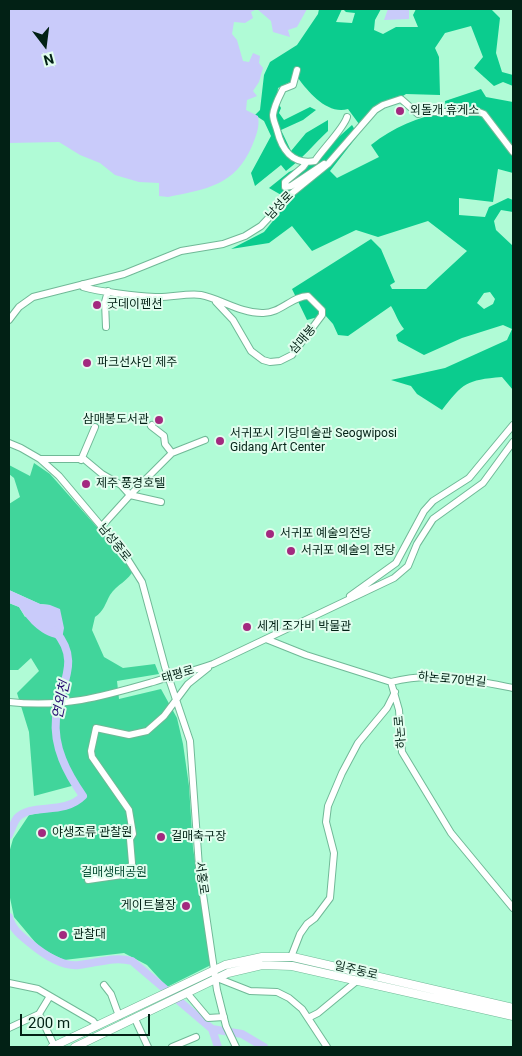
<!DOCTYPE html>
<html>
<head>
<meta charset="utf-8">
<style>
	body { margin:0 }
	#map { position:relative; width:522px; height:1056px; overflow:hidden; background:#b0fbd6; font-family:Roboto,sans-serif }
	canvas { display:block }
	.frame { position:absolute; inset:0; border:10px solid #022115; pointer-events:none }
	.north { position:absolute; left:20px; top:20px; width:50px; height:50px; -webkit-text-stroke:4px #e1fdee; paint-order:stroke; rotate:165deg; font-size:14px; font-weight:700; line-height:20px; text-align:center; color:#022115 }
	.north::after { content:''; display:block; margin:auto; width:18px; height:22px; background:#022115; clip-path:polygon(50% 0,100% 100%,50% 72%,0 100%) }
	.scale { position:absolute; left:20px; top:1014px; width:130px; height:22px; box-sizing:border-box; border:2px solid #022115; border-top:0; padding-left:6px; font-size:15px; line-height:18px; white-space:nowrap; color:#022115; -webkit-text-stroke:4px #e1fdee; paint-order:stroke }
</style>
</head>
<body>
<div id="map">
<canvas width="522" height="1056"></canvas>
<div class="frame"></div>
<div class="north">N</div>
<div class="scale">200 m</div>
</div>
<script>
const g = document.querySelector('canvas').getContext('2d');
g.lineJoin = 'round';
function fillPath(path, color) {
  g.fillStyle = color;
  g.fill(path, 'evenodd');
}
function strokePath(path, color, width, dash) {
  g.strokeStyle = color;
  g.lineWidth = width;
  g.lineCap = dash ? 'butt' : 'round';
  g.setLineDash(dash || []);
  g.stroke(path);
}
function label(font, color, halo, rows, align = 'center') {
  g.font = font + ' Roboto,"Noto Sans KR",sans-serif';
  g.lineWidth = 4;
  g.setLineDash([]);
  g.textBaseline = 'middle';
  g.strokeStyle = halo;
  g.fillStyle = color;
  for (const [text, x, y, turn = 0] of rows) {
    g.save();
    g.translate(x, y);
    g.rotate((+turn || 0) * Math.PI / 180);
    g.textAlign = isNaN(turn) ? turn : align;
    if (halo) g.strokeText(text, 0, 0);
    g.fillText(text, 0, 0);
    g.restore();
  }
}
const green = new Path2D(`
	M34,463L50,474L134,569C129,581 117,584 110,595C105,604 104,611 95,617L92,630L104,657L123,668L155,664L159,674L117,681L119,699L161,689L177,718L183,744L189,786L193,848L211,965L167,987L147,965L124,953L64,960L40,948L14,917L9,893V853L13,839L29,815L67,808L85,797L79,784L34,796L29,732L17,693L39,671L31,658L18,670H9V603L19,607L25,617L50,605L40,604L9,590V504L20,497L14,478L9,474V465L30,476Z`);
const forest = new Path2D(`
	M319,9H342L336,22L352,23L355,13L346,12L343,9H381L375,20L374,30L383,34L396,27H418L413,15L416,9H491L500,18L496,53L502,72L513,75V86L503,82L494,86L474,68L483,57L471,26L445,33L435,48L439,57L440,95L406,94L359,124L348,109C328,115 309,93 298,78L278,88L277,101L281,108L279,113L284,120L310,107L316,110L303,120L281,130L291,151L306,133L328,120V131C314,144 302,159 286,171L281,165L255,186L251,173L271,136L264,121L255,115L260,110L264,75L270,62L297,45L318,14Z
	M481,89L486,97L513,102V173L498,169L493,202L459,198V215L485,217L489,207L508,198L513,200V212L501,210L494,221L496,230L513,246V390L502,377C466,380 463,383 442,410L417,394L411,386L391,380L445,368L507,340L512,329L503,325L462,338L424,355L398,341L396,335L404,329C398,322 396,314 391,306L348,336L338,335L333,324L325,315L307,320L292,289L371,239L381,249L395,282L390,285L392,289H426L467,251L428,221L378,237L356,230L312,251L292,226L269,243L231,249L264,232L290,200L269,188L289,172L312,161L352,125L358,135L330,171L337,178L379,157L371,145C394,127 417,117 446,112L445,101ZM490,292L495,299L493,304L484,309L477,303L484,293Z`);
const water = new Path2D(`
	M9,9H307L297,27L288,30L290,37L273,32L271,21L257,9L251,12L253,18L245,23L234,22L232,34L237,40L243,61L249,62L253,53L260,56L259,63L263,68L259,82L253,91L257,96L247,100L246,110L258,116C260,127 256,136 252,146C235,186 206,189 168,197L159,196V183L139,182L115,175L100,163L80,155L59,142L9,143Z
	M388,9H409V19L384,20Z
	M9,590L40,604L50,605L60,609L64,628L62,639C42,637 29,623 19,607L9,603Z`);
const river = new Path2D(`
	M9,835C11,830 14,822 17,818C32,802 63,816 83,796C67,773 53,747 56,718C60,684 82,661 55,631
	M9,917C12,929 21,936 30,943C43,954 61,967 79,965C98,963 113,956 132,961L212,1029L218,1047
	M212,1029L242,1034L264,1047`);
const minor = new Path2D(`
	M297,70L293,85L283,89C279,97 274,106 273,115C273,120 276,126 277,130C282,150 292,165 315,161C322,150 344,128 347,117
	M306,163L303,167L285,182V187L291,186L324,164
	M83,284V287C100,292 137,296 155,297C170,298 186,293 201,295C221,299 240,313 262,313C280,314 292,296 308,296L322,310V315L292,355L280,361L270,362L263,360L251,351L233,320L216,302
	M9,320L19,307L33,297L124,274L181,251L223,244L245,236L261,226L291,194L328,164L375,110L383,105L401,99L418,114L425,112H479L484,114L513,152
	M106,327L105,302L108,291
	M152,425L151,426L164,436L165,444L172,453
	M9,443L21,448L40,459L59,476L123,552L142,582L165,667L190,741L199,867L217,990L226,1026L236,1047
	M40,459H84L102,474L121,485L130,495L161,502
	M81,460L95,427
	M101,527L130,495L172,453L205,440
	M350,596L396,563L424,511L433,501L469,478L513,425
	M266,639L306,655L391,682L399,710L402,752L451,833L513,908
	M391,682C432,671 472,680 513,688
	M9,702C64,708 101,697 153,682C173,676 193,671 213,664L394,578L408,566L417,544L433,519L483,483L513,442
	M88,880L129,874L132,863L130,839L133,834L129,810L92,757L91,751L96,728L129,735L147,731L164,716L188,684L208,668
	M291,957L300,934L307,924L315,918L330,898L334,853L326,822L328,806L342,773L358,743L387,708L395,692
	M217,978L250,991L277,992L289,998L302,1009L327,1047
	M9,983L38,989L93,1021L97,1026
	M104,985L111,994L119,1016
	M187,993L208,1018L224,1017
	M39,1014L50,996
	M308,1018L318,1013L358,980
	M135,1019L148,1047
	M9,1028L39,1014L55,1047
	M172,1047L196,1037`);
const major = new Path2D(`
	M52,1047L225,965L262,957H293L513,1008
	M75,1047L228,973L262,965L292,966L513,1016`);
const markers = [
	[400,111,5,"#a3297f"],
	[97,305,5,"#a3297f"],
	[87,363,5,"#a3297f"],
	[159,420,5,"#a3297f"],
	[220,441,5,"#a3297f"],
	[86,484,5,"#a3297f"],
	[270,534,5,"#a3297f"],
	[291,551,5,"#a3297f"],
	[247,627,5,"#a3297f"],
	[42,833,5,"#a3297f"],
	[161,837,5,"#a3297f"],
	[186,906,5,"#a3297f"],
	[63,935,5,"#a3297f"]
];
const poiNames = [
	["외돌개 휴게소",410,111],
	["굿데이펜션",107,305],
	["파크선샤인 제주",97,363],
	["삼매봉도서관",149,420,"right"],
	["서귀포시 기당미술관 Seogwiposi",230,434],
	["Gidang Art Center",230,448],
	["제주 풍경호텔",96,484],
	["서귀포 예술의전당",280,534],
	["서귀포 예술의 전당",301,551],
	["세계 조가비 박물관",257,627],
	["야생조류 관찰원",52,833],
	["걸매축구장",171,837],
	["게이트볼장",176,906,"right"],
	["관찰대",73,935]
];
const streetNames = [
	["남성로",280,206,-46],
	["삼매봉",303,340,-49],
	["남성중로",114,543,51],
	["태평로",178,675,-16],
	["하논로70번길",452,680,5],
	["하논로",401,732,-95],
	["서홍로",201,878,82],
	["일주동로",356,971,13]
];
const parkNames = [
	["걸매생태공원",114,873]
];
const waterNames = [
	["연외천",62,700,-78]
];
fillPath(green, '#41d59b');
fillPath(forest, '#0bcc8e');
fillPath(water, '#c9cbfa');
strokePath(river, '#c9cbfa', 8);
strokePath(minor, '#70b997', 8);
strokePath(major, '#70b997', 9);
strokePath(minor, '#fff', 6);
strokePath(major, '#fff', 8);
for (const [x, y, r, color] of markers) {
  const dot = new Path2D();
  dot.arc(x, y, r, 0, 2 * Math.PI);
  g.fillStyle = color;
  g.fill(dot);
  strokePath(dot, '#e1fdee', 2);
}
label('12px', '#022115', '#e1fdee', poiNames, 'left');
label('12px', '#022115', '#e1fdee', streetNames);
label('12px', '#094d34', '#e1fdee', parkNames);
label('italic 14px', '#260b70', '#e1fdee', waterNames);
</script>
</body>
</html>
